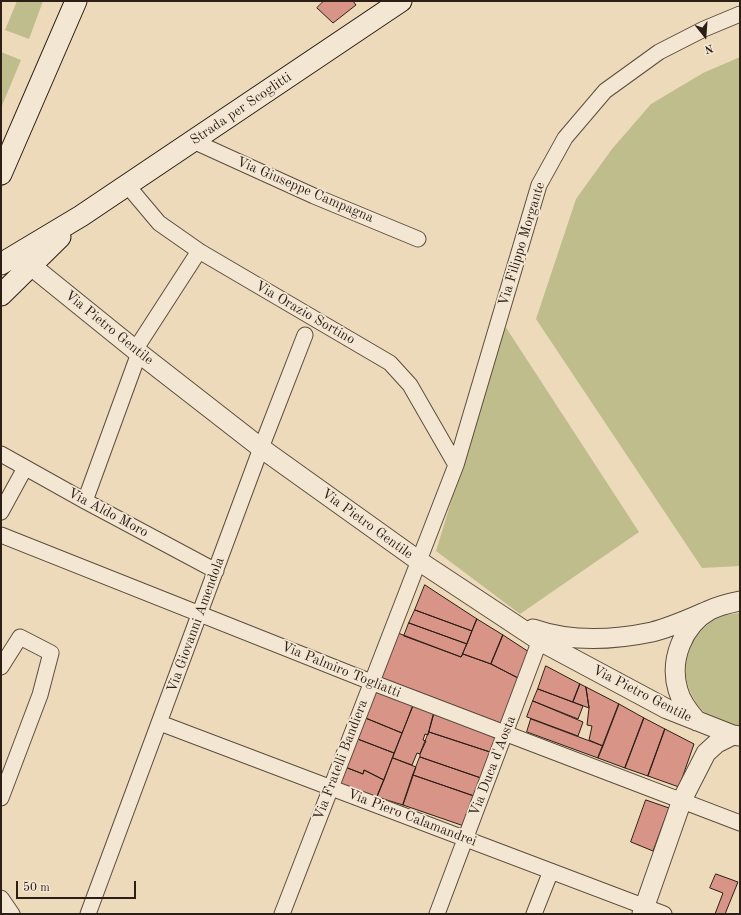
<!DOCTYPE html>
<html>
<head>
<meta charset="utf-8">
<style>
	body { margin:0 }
	#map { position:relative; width:741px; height:915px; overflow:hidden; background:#eddabb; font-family:"Old Standard TT",serif }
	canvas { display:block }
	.frame { position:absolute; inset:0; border:2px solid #2d1e16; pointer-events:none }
	.north { position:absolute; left:685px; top:16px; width:40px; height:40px; -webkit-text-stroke:3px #f3e7d3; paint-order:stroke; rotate:163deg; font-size:11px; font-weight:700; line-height:16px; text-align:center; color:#2d1e16 }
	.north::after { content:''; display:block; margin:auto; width:14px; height:18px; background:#2d1e16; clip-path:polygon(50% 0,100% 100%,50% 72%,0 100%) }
	.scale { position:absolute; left:16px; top:881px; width:120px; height:18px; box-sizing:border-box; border:2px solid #2d1e16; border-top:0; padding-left:5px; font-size:12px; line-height:14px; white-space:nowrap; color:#2d1e16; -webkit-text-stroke:3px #f3e7d3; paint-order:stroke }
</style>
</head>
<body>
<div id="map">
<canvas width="741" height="915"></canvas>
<div class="frame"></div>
<div class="north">N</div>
<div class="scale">50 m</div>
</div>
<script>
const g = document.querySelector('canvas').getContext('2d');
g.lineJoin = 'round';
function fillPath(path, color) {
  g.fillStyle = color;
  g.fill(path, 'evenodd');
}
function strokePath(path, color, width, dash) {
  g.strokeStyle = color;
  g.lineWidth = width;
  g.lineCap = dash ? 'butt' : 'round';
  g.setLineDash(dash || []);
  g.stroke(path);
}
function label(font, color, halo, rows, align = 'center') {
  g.font = font + ' "Old Standard TT",serif';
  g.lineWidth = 3.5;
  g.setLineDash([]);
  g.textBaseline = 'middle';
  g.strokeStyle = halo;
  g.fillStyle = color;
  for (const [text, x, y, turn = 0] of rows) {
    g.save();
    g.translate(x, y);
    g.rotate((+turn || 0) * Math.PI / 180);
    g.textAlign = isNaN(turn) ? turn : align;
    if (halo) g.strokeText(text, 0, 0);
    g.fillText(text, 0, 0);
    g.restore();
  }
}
const green = new Path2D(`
	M17,1H43L29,39L5,30Z
	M1,52L21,60L1,108Z
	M740,57V566L702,568L536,319L576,199L612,149L651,104L703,73Z
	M505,326L639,532L520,614L436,551Z
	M740,613V726C730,725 720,723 711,717C703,713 697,705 693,697C676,666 690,630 722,616C727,614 734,614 740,613Z`);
const building = new Path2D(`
	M324,1H353L356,5L333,23L317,8Z
	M425,585L477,619L472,631L415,610Z
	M415,610L472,631L467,644L409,623Z
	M477,619L503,635L491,664L463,654Z
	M409,623L467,644L461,657L404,636Z
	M398,633L461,657L463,654L491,664L518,678L503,724L382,678Z
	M503,635L529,652L518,678L491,664Z
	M546,666L580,684L573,702L538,689Z
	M580,684L586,687L589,708L573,702Z
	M373,687L413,706L402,733L363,717Z
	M586,687L619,704L603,746L589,740L592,726L587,725L589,708Z
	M538,689L583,706L578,719L533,701Z
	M533,701L583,722L578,736L527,717Z
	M619,704L644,718L625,768L598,758Z
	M413,706L434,713L428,735L425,734L423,740L426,741L420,754L417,753L412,765L393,758Z
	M434,713L496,738L490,752L429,732Z
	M363,717L402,733L394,753L355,738Z
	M644,718L665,729L648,776L625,768Z
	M531,719L603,746L598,758L527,732Z
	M665,729L694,744L679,787L648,776Z
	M429,732L490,752L481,778L420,757V754Z
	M355,738L394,753L384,780L364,770L363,774L345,767Z
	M420,757L481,778L474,796L413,775Z
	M393,758L416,767L403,805L377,797Z
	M345,767L363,774L364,770L384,780L377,797L341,784Z
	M413,775L474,796L464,826L403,805Z
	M646,800L669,808L653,851L631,842Z
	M716,874L738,882L725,914H715L723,893L710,888Z`);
const minor = new Path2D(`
	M193,141L314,196L418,239
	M127,185L159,223L199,251L390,363L410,385L456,465
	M135,350L199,251
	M1,454L85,501L216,571
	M85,501L139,353
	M1,512L25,468
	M1,535L371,682L740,823
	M1,667L20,637L51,653L40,695L1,798
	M160,723L664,914
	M1,898L12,914
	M88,914L261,448L305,335
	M282,914L456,465L539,185L565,138L605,91L659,52L704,29L740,14
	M437,914L543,632
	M534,914L551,871`);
const tertiary = new Path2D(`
	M19,256L139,353L261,448L419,561L540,641L667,709L733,735L740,736
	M533,629C570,642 614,640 652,632C672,627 691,618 710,610
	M697,721C689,712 681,702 678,690C669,660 683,625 710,610C720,605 730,603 740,601
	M642,914L682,800L706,753L717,743L733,735`);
const secondary = new Path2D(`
	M1,174L76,1
	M1,264L81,216L401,1
	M1,295L60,237`);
const streetNames = [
	["Strada per Scoglitti",241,109,-34],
	["Via Giuseppe Campagna",305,190,23],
	["Via Filippo Morgante",522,244,-73],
	["Via Orazio Sortino",305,313,30],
	["Via Pietro Gentile",109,328,39],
	["Via Aldo Moro",108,513,28],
	["Via Pietro Gentile",367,524,36],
	["Via Giovanni Amendola",196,625,-70],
	["Via Palmiro Togliatti",341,670,22],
	["Via Pietro Gentile",642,694,27],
	["Via Fratelli Bandiera",341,760,-69],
	["Via Duca d'Aosta",493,766,-69],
	["Via Piero Calamandrei",412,818,21]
];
fillPath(green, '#bfbd8c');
fillPath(building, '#d79487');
strokePath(building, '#2d1e16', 1);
strokePath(minor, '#5d4d3f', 17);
strokePath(tertiary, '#5d4d3f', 21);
strokePath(secondary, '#2d1e16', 23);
strokePath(minor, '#f3e7d3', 15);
strokePath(tertiary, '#f3e7d3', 19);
strokePath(secondary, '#f3e7d3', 21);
label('14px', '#2d1e16', '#f3e7d3', streetNames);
</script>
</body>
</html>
